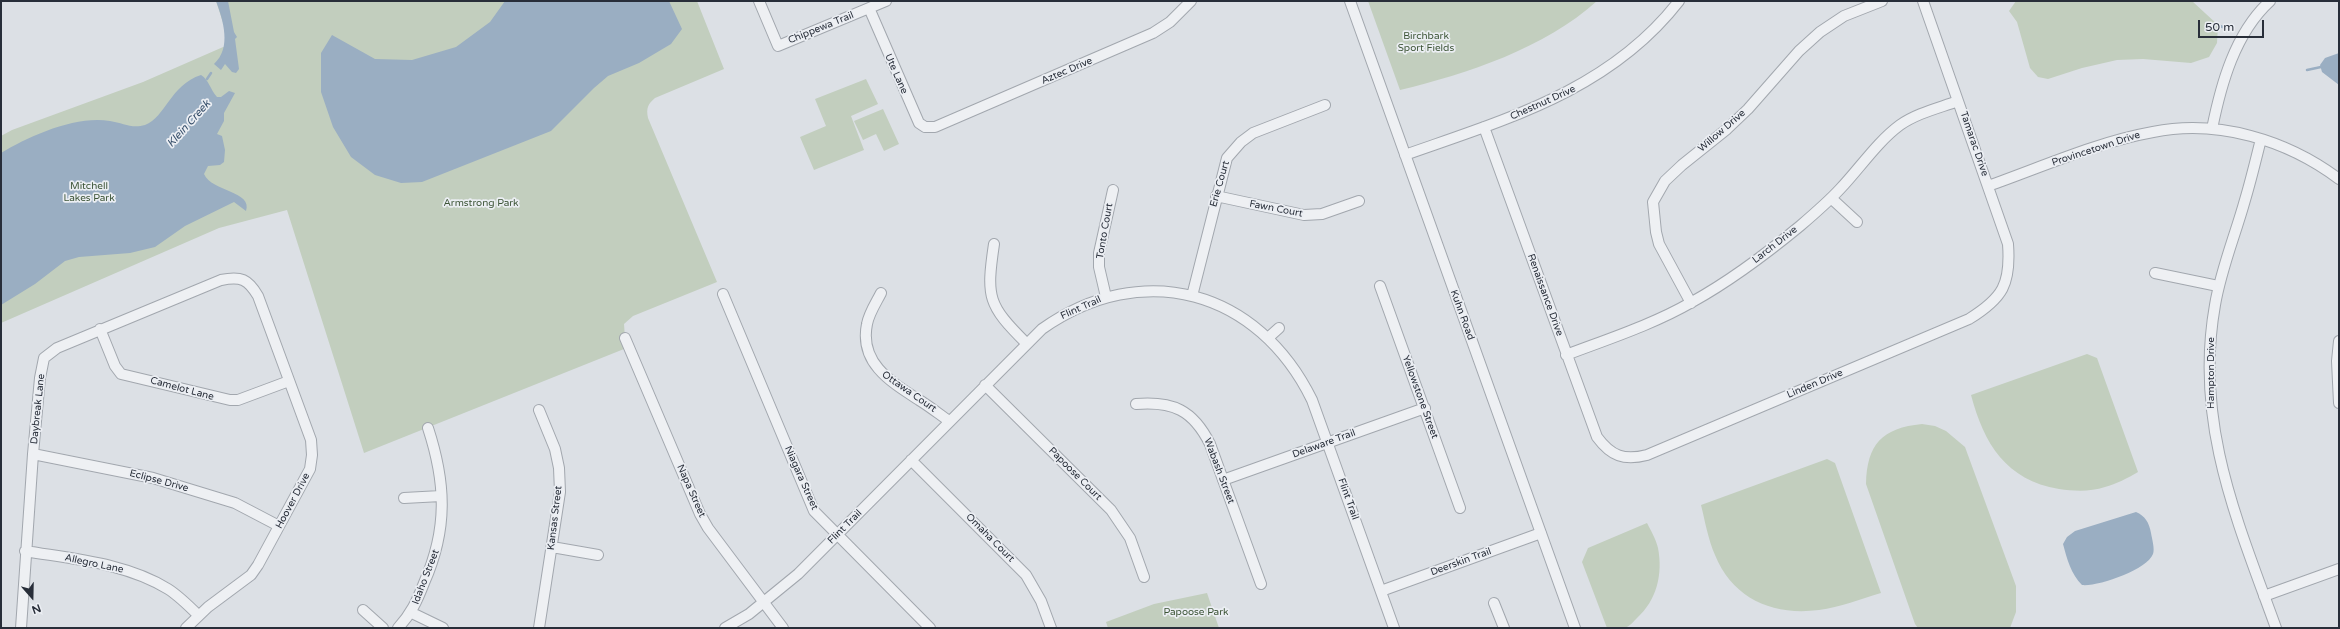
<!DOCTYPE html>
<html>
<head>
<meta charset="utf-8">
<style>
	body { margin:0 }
	#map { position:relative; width:2340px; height:629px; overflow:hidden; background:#dce0e5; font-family:"Varela Round",sans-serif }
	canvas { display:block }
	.frame { position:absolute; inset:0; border:2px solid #282e39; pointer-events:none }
	.north { position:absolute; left:12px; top:577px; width:40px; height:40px; -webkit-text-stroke:3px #ebeef3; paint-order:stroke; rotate:160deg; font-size:11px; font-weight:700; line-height:16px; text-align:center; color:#282e39 }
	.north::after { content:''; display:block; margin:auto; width:14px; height:18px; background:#282e39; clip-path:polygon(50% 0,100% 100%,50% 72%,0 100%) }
	.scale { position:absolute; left:2198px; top:20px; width:66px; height:18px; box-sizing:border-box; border:2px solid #282e39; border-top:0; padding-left:5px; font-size:12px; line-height:14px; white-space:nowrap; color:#282e39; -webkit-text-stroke:3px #ebeef3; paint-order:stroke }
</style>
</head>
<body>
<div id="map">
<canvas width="2340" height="629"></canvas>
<div class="frame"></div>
<div class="north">N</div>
<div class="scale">50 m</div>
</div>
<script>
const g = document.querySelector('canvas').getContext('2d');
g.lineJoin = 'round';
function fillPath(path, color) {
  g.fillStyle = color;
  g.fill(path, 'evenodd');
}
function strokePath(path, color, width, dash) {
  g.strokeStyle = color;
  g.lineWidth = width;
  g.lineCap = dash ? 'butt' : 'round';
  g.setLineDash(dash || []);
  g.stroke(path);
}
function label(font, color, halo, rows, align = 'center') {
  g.font = font + ' "Varela Round",sans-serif';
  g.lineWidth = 3.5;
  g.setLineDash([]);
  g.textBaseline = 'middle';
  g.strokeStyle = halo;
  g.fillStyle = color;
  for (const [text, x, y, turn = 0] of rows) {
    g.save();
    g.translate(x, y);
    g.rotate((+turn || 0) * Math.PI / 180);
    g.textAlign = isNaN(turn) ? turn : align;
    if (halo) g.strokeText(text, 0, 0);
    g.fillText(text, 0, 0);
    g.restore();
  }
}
const green = new Path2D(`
	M216,1H697L724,69L655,98C648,104 646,108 648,118L717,282L633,316L624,324L625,338L629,347L364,453L287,210L219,228L1,323V136L12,130L143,82L230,44Z
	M1368,1H1597C1545,48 1467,74 1400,90Z
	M2016,1H2192L2218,25L2217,43L2209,57L2191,63L2143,59L2117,60L2082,68L2048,79L2038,77L2030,68L2017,22L2009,11Z
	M866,79L878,104L851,116L864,150L814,170L800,137L826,126L815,99Z
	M883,109L899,144L884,151L876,134L863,140L854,121Z
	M2087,354L2097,358L2138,472C2128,478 2116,484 2105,487C2090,492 2074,491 2059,489C2006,480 1984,444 1971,395Z
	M1922,424L1935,426L1946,431L1965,447L2016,586V612L2010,628H1918L1915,624L1866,484C1867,444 1882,428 1922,424Z
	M1827,459L1835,463L1881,593C1861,599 1840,607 1819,610C1773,616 1733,599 1715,555C1708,539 1705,521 1701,505Z
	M1647,523C1651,531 1656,539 1658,548C1663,574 1657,600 1637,618C1634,621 1630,626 1625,628C1620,629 1612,628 1607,628L1582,562L1588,548Z
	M1207,593L1219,628H1108L1106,622L1154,604Z`);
const water = new Path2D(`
	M216,1H228L234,32L237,37L235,39L239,69L236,73L232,72L225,64L221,70L214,64C232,48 223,20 216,1Z
	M505,1H669L682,29L671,44L639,63L608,76L594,88L551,131L422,182L401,183L375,175L351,157L333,127L321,92V53L332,35L375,59L412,60L456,47L490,22Z
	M2339,53V85L2322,72L2320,65L2325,58Z
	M201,75C209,80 210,89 217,97H221L229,91L235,93L224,113V121L217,134L222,136L225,150L224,162L220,165L208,166L204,174C212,192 253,191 246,211L234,202L185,226L155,247L130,253L79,257L65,261L35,284L1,305V153C29,136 76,115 110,121C123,123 132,129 145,125C166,117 170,85 201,75Z
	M2136,512C2145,516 2149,522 2151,533C2152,539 2155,549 2153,554C2147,570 2097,587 2082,585C2071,574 2067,559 2063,544L2067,537L2075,531Z`);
const stream = new Path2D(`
	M2218,25L2225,28
	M2307,70L2321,67
	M207,79L211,73`);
const street = new Path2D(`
	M759,1L778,46L886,1
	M1350,1L1575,628
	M869,8L919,123L925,127H935L1153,33L1170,22L1191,1
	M1484,127L1597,437C1611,456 1624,461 1647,455L1969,319C2003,298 2011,284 2008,244L1923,1
	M2212,129C2221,84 2235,33 2270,1
	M2261,139C2256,159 2251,180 2245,200C2235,236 2221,269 2215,305C2194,423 2237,520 2276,628
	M1405,155C1507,119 1610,90 1679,1
	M1988,186C2042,167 2097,142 2153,132C2218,119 2287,140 2339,179
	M1216,196L1304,215L1322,214L1359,201
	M1831,198L1857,222
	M994,244C986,298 988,305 1026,343
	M2155,273L2218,286
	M1380,286L1460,508
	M881,293C876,303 869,313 867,324C859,363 891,382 919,400C929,406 939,414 949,421
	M723,294L814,511L930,628
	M1192,296L1227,158L1241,142L1253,133L1325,105
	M1106,297L1099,267V253L1113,190
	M1691,303L1659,244L1656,232L1653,202L1665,181L1682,165L1727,129L1748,109L1799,51L1820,32L1844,16L1882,1
	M100,329L115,366L121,374L230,400H238L289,381
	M1269,337L1279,328
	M625,338L700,514L708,528L783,628
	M2339,341L2337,361L2339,403
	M1566,355C1608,339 1652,325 1692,302C1730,281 1766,254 1800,226C1814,214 1828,202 1840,189C1860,168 1877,142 1900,125C1917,113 1939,108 1958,101
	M985,385L1111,510L1130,538L1144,577
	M1136,404C1173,401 1193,410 1210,444L1261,584
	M539,410L555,449L559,468L560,492L539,628
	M33,454L153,478L235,503L279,526
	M911,460L1026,575L1041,601L1051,628
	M1223,480L1425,408
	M404,498L441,496
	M552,547L598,555
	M25,551C73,559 126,563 168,589C179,596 189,606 198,615
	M1381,591L1541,533
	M2264,596L2339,569
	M1494,603L1504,628
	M363,610L383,628
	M412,613L443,628
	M21,628L33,454L40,378L44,358L57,348L221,280C241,276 248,279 258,296L311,440L312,455L310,469L258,565L251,575L208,607L186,628
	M398,628C411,614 417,601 424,583C448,529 446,483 428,428
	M725,628L749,614L798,574L1042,329C1143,258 1258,290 1312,400L1394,628`);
const streetNames = [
	["Chippewa Trail",821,28,-22],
	["Aztec Drive",1067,71,-23],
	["Ute Lane",896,74,66],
	["Chestnut Drive",1543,103,-24],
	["Willow Drive",1722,131,-41],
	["Tamarac Drive",1974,144,71],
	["Provincetown Drive",2096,149,-18],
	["Erie Court",1220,184,-74],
	["Fawn Court",1276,209,11],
	["Tonto Court",1105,231,-80],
	["Larch Drive",1775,245,-38],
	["Renaissance Drive",1545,295,70],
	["Flint Trail",1081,308,-24],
	["Kuhn Road",1462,315,70],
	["Hampton Drive",2211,373,-90],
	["Linden Drive",1815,384,-23],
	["Camelot Lane",182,389,15],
	["Ottawa Court",909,392,35],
	["Yellowstone Street",1420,397,70],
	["Daybreak Lane",38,409,-84],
	["Delaware Trail",1324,444,-20],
	["Wabash Street",1219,471,69],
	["Papoose Court",1075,474,45],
	["Niagara Street",801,478,66],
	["Eclipse Drive",159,481,15],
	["Napa Street",691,491,66],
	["Flint Trail",1348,499,70],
	["Hoover Drive",293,501,-62],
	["Kansas Street",555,518,-83],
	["Flint Trail",845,527,-45],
	["Omaha Court",990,538,45],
	["Deerskin Trail",1461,562,-20],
	["Allegro Lane",94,564,12],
	["Idaho Street",426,577,-69]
];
const parkNames = [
	["Birchbark",1426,36],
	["Sport Fields",1426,48],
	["Mitchell",89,186],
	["Lakes Park",89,198],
	["Armstrong Park",481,203],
	["Papoose Park",1196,612]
];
const waterNames = [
	["Klein Creek",189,124,-48]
];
fillPath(green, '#c2cebe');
fillPath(water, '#9aaec2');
strokePath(stream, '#9aaec2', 2.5);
strokePath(street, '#a2a7ae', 12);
strokePath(street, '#eef0f3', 10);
label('10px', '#282e39', '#ebeef3', streetNames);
label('10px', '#3c5436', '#ebeef3', parkNames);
label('italic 11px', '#364e69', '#ebeef3', waterNames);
</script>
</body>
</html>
